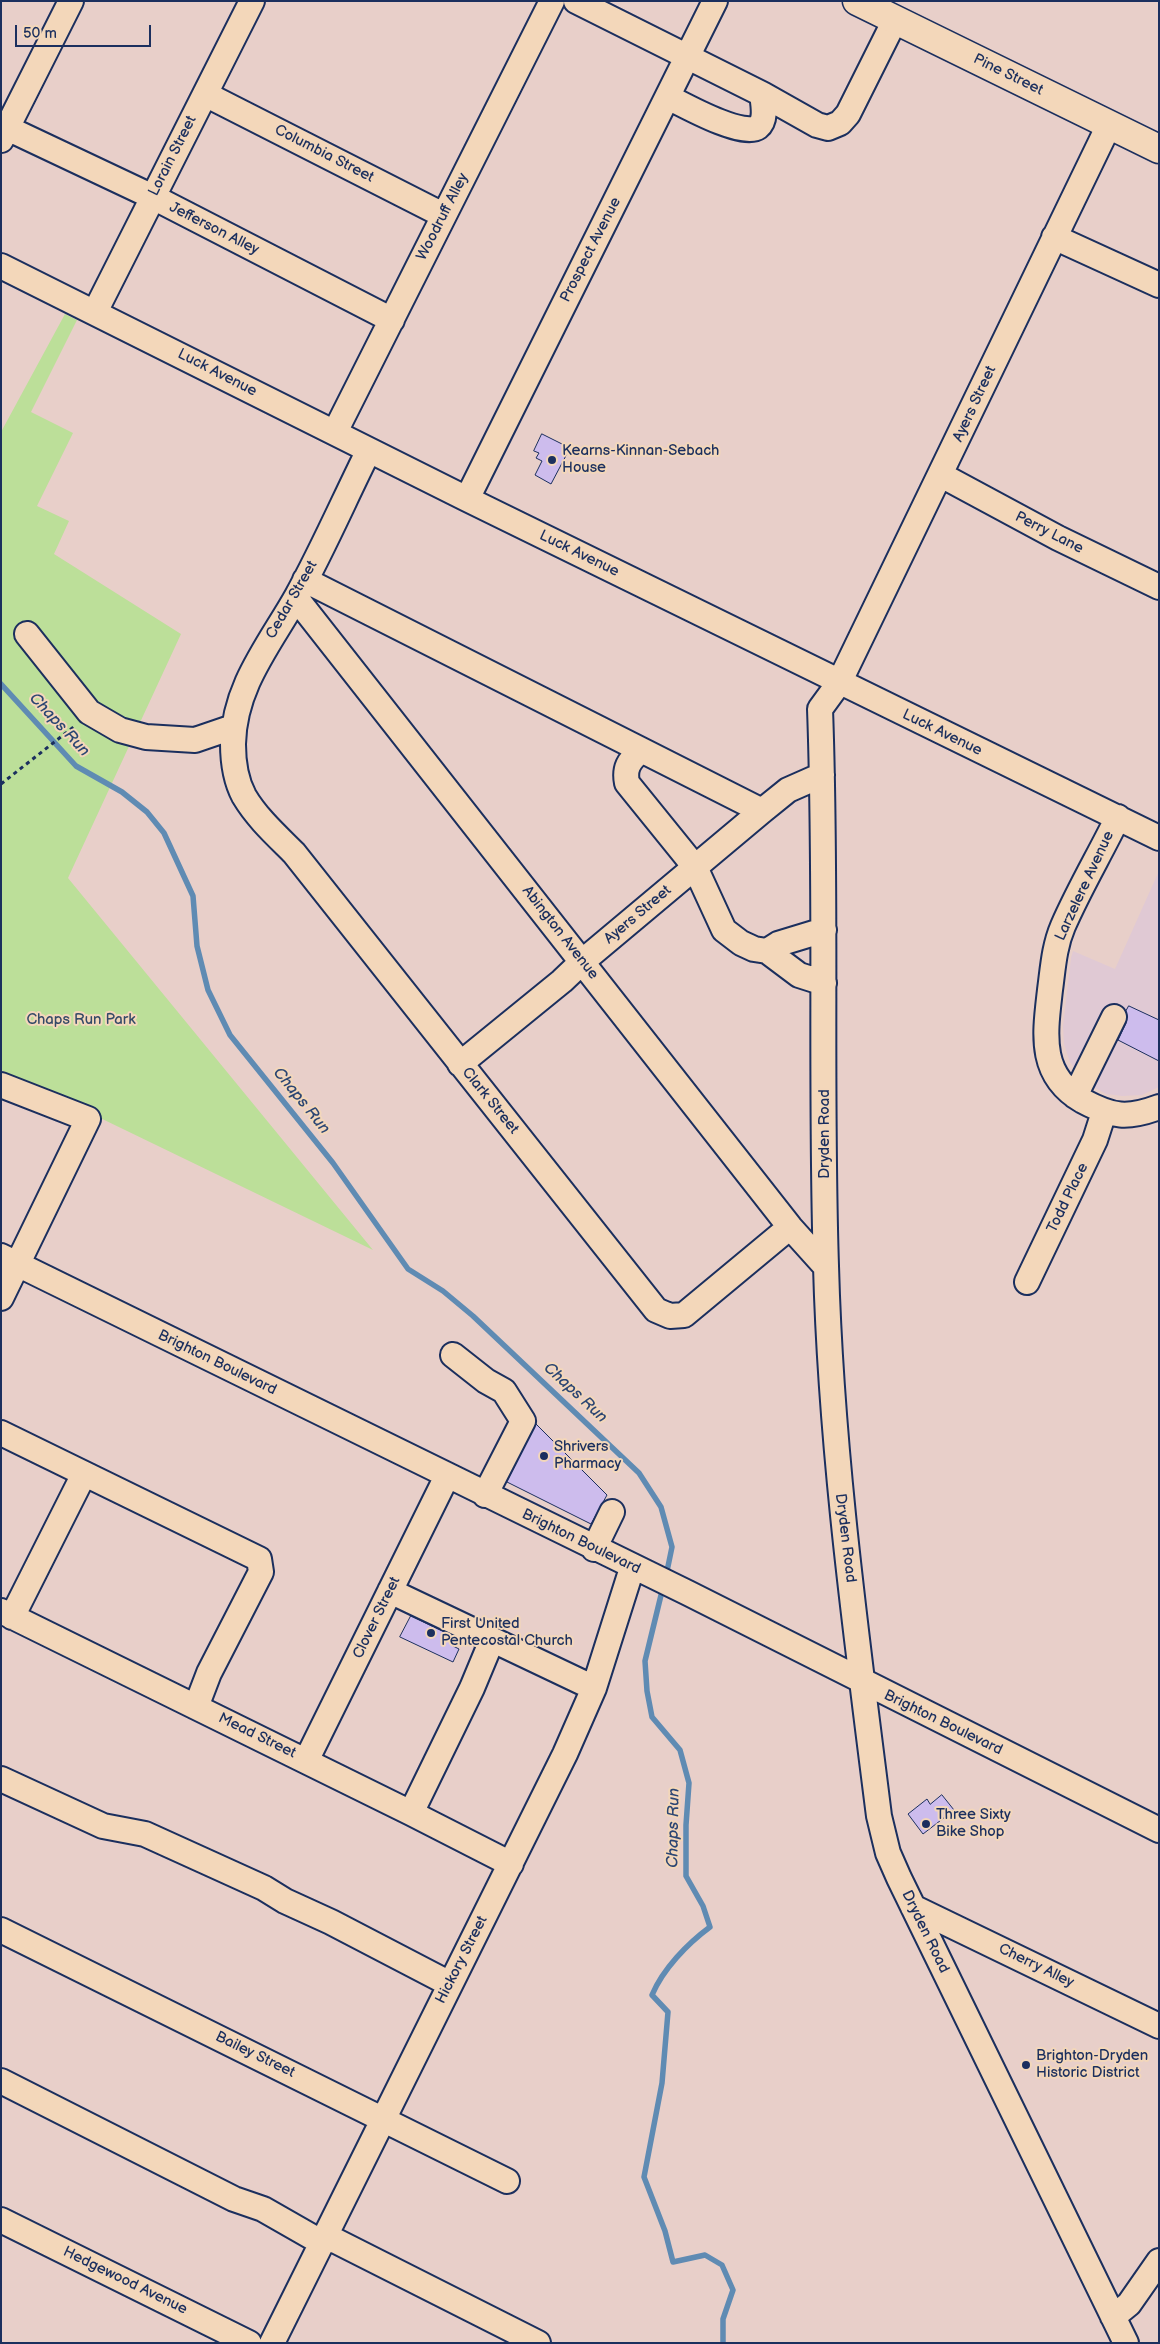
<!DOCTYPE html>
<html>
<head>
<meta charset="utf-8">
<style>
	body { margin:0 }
	#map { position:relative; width:1160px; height:2344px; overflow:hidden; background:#e8cfc9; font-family:"Balsamiq Sans",sans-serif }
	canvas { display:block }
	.frame { position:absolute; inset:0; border:2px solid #1b2f5e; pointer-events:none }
	.scale { position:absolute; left:15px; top:25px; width:136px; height:22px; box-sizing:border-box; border:2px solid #1b2f5e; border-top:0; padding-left:6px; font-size:15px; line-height:18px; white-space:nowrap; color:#1b2f5e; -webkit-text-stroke:4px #f3d7ba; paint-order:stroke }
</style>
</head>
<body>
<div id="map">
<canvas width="1160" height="2344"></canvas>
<div class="frame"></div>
<div class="scale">50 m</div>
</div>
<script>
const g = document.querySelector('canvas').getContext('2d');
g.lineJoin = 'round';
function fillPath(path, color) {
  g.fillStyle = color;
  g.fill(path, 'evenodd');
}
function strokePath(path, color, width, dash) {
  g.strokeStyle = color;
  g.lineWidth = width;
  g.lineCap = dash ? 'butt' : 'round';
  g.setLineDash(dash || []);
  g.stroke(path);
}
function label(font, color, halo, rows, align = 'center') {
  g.font = font + ' "Balsamiq Sans",sans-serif';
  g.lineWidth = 4;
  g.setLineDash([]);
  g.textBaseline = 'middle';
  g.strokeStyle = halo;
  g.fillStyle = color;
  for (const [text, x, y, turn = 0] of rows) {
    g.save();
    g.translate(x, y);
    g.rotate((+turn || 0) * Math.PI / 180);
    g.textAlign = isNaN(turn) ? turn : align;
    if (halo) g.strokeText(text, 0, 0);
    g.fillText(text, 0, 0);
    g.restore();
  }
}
const built = new Path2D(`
	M1159,871V1087L1142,1095L1122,1096L1106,1094L1092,1086L1079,1075L1070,1062L1064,1044L1063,1026L1071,958L1073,951L1115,969Z`);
const green = new Path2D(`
	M65,314L77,320L31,412L73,433L37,506L69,521L54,554L181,634L68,878L373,1250L1,1070V432Z`);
const stream = new Path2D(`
	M1,684L76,766L122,792L147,812L164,833L193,896L197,946L208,990L230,1035L333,1163L408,1269L443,1291L473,1316L639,1473L661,1507L672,1547L666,1576
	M663,1587L645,1661L647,1691L652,1717L680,1750L689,1783L686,1825V1876L703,1906L710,1927C687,1944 663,1969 652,1995L668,2012L662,2083L644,2177L665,2231L673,2262L705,2255L722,2265L733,2290L723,2319V2343`);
const building = new Path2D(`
	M542,434L570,448L551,484L535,475L542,461L536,458L539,453L534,451Z
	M1129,1006L1159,1020V1061L1118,1040L1126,1023V1011Z
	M536,1424L607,1495L591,1524L507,1482Z
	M411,1616L457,1638L453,1646L459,1649L453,1662L400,1637Z
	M942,1795L954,1810L923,1834L908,1814L927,1799L930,1804Z`);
const path = new Path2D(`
	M1,784L76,725`);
const minor = new Path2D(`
	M576,1L762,94L817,125L828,128L840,123L848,114L895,20
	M205,94L443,215
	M668,97C684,105 743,138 758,127C767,120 763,103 762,94
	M1109,125L839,683L820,709C827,894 820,1081 826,1266C831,1450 856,1633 879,1816L888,1853L899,1878L1126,2343
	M7,128L153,197L392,320
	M1,140L71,1
	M1054,237L1159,285
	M1,266L467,499L1159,838
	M95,312L252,1
	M335,432L552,1
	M369,450C345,498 323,549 297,596C270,644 234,686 233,744C233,761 236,781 244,796C257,818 276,835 294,853L656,1310L670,1316L684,1315L790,1227
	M941,475L1058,538L1159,587
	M467,499L715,1
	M305,580L762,811
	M296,598L790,1227L826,1267
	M27,634L89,712L120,730L146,737L195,740L233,727
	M640,751C629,761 624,768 627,783L695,867L724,930L741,943L754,949L767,951L799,975L824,983
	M1118,817C1100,854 1079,889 1063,926C1054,947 1053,968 1050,990C1045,1034 1038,1075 1083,1101C1113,1117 1127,1119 1159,1107
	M767,951L778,944L824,930
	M460,1064L562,981L583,961L762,811L788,790L822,775
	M1,1085L88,1119L1,1298
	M1075,1096L1114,1017
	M1,1256L688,1593L1159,1830
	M1027,1282L1095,1140L1104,1112
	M453,1355L486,1381L504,1391L523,1421L485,1495
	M1,1433L259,1559L261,1572L209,1673L196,1707
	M594,1549L612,1512
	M390,1591L594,1688
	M1,1611L411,1813L511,1864
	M12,1617L84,1474
	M306,1761L447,1476
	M1,1779L103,1826L145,1834L264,1888L285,1901L331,1922L450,1984
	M411,1813L472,1688L492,1640
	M913,1907L1159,2026
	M1,1930L507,2181
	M1,2081L234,2199L263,2209L312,2237L336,2241L538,2343
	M1,2220L249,2343
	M1113,2317L1129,2304L1159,2261
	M272,2343L565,1754L594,1688L632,1568`);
const major = new Path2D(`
	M857,1L1159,149`);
const markers = [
	[552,460,5,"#1b2f5e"],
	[544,1456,5,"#1b2f5e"],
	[431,1633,5,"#1b2f5e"],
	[926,1824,5,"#1b2f5e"],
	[1026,2065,5,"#1b2f5e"]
];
const streetNames = [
	["Pine Street",1008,75,26],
	["Columbia Street",324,154,27],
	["Lorain Street",173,156,-63],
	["Woodruff Alley",443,217,-63],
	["Jefferson Alley",214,229,27],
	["Prospect Avenue",591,250,-63],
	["Luck Avenue",217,373,27],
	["Ayers Street",975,404,-65],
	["Perry Lane",1049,533,27],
	["Luck Avenue",579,554,26],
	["Cedar Street",292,600,-60],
	["Luck Avenue",942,733,26],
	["Larzelere Avenue",1085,886,-65],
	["Ayers Street",638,915,-40],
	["Abington Avenue",560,933,52],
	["Clark Street",490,1101,51],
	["Dryden Road",825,1134,-90],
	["Todd Place",1068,1198,-64],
	["Brighton Boulevard",217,1363,26],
	["Dryden Road",845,1538,83],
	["Brighton Boulevard",581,1542,26],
	["Clover Street",377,1618,-64],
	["Brighton Boulevard",943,1723,26],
	["Mead Street",257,1736,26],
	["Dryden Road",925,1932,64],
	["Hickory Street",462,1960,-63],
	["Cherry Alley",1036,1966,26],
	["Bailey Street",255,2055,26],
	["Hedgewood Avenue",125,2281,26]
];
const poiNames = [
	["Kearns-Kinnan-Sebach",562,451],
	["House",562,468],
	["Shrivers",554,1447],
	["Pharmacy",554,1464],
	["First United",441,1624],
	["Pentecostal Church",441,1641],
	["Three Sixty",936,1815],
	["Bike Shop",936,1832],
	["Brighton-Dryden",1036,2056],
	["Historic District",1036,2073]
];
const parkNames = [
	["Chaps Run Park",81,1020]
];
const waterNames = [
	["Chaps Run",59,725,47],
	["Chaps Run",301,1101,51],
	["Chaps Run",575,1393,43],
	["Chaps Run",674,1828,-89]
];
fillPath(built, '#e0c9d4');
fillPath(green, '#bcdf99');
strokePath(stream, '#5f8bb3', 5.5);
fillPath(building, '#cdbced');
strokePath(building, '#1b2f5e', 1);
strokePath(minor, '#1b2f5e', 28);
strokePath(major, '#1b2f5e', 31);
strokePath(path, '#1b2f5e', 3, [4, 4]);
strokePath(minor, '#f3d7ba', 24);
strokePath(major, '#f3d7ba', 28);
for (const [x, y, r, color] of markers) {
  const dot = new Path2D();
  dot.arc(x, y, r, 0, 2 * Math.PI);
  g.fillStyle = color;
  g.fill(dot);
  strokePath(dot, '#f3d7ba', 2);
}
label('15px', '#1b2f5e', '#f3d7ba', streetNames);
label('15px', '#1b2f5e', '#f3d7ba', poiNames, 'left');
label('15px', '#334967', '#f3d7ba', parkNames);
label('italic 16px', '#2c4673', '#f3d7ba', waterNames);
</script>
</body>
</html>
